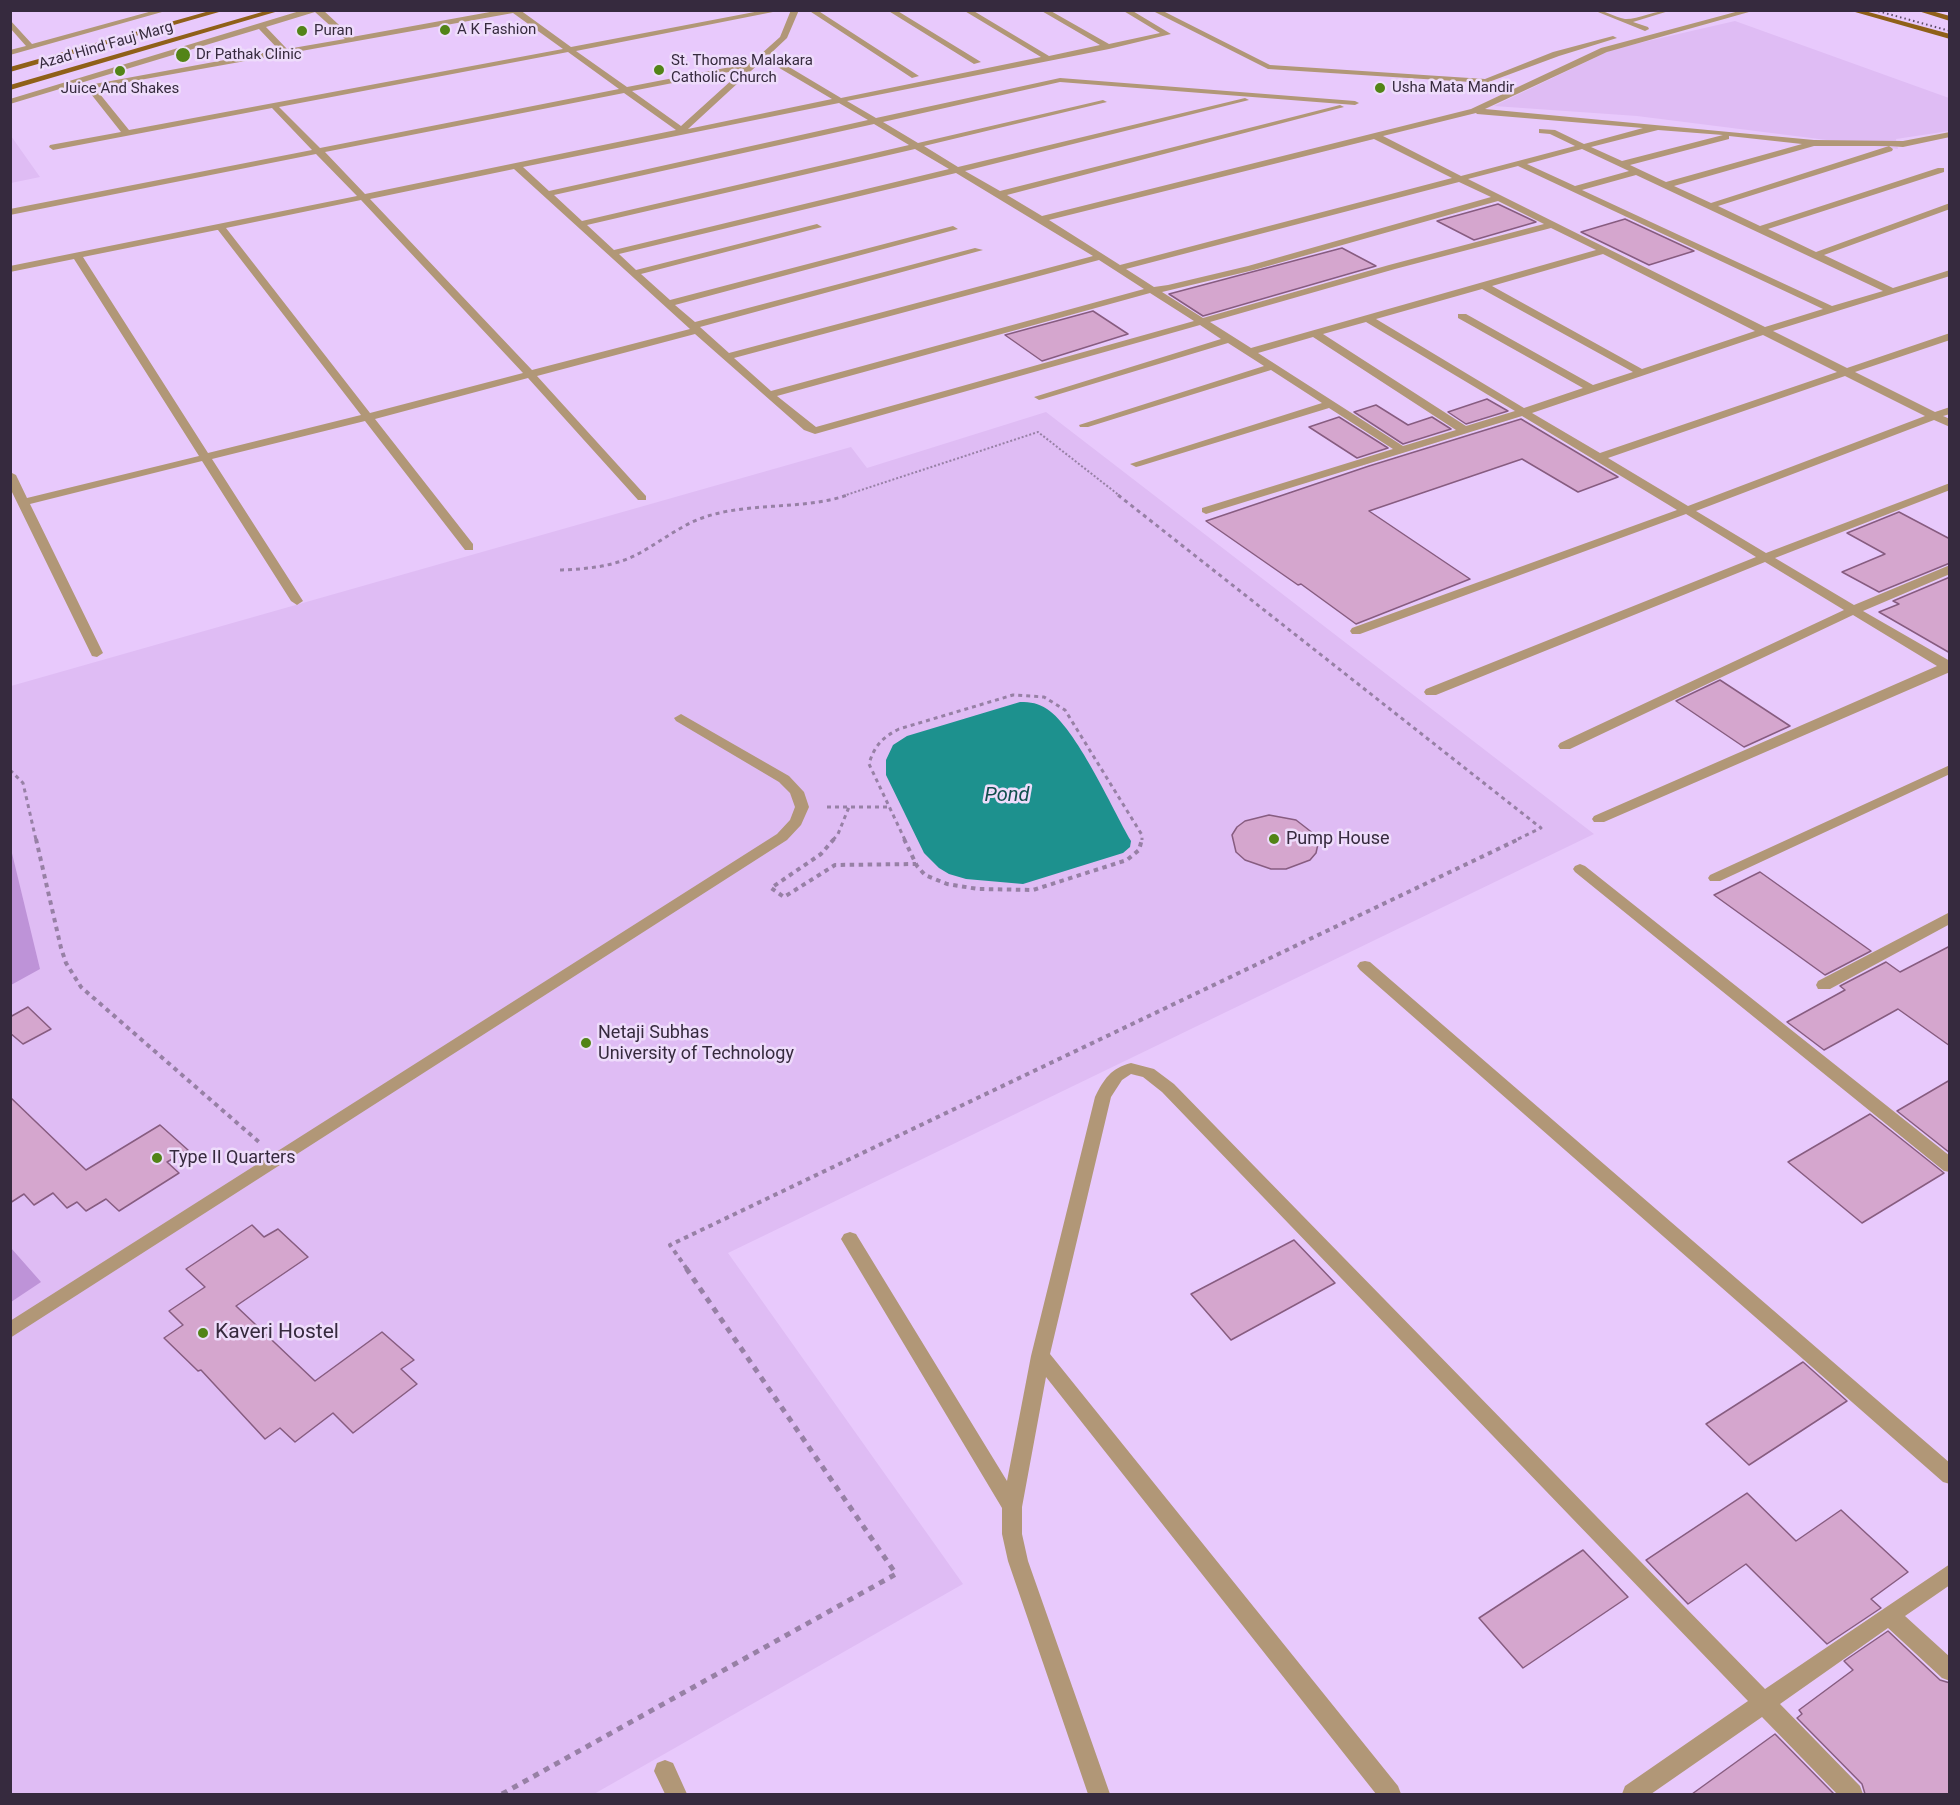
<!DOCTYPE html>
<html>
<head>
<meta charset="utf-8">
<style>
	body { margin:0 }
	#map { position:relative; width:1960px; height:1805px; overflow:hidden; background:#e8c9fc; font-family:Roboto,sans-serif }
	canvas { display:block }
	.frame { position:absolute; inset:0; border:12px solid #362a3e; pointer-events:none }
</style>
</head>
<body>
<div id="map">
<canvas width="1960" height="1805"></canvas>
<div class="frame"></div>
</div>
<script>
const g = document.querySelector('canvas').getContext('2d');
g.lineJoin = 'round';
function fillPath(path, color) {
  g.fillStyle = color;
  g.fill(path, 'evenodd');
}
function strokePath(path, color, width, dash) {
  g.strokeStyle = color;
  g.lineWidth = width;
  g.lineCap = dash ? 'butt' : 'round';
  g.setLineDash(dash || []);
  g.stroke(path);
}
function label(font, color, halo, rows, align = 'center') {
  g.font = font + ' Roboto,sans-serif';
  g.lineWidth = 5;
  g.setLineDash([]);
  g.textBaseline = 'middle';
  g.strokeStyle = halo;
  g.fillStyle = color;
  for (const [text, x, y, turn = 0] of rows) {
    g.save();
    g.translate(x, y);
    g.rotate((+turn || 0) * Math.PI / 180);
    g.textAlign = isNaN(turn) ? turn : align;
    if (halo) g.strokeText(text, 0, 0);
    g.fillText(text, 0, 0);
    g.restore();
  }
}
const built = new Path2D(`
	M1735,21L1949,98V131L1896,139L1898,149L1637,116L1494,106L1613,49Z
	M10,136H11L40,177L11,183Z
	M1046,412L1594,834L728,1253L963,1584L594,1794H11V686L851,447L867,468Z`);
const green = new Path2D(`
	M10,845L40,969L11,985H10Z
	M11,1248L41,1282L11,1302Z`);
const water = new Path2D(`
	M1020,702C1031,702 1038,703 1047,709C1076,728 1112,808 1131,841L1130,847L1123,853L1023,884L966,879L949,874L939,868L924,853L886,775V760L893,745L907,736Z`);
const building = new Path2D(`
	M1498,204L1536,222L1474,240L1437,221Z
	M1625,219L1694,251L1649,265L1581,232Z
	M1342,248L1376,266L1203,316L1169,294Z
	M1093,311L1128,334L1042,361L1005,335Z
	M1487,399L1508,411L1466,424L1448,412Z
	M1376,405L1408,425L1432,417L1451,429L1403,444L1354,412Z
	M1339,417L1388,448L1357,458L1309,427Z
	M1521,419L1618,477L1578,492L1522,459L1369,511L1470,579L1356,624L1301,584L1298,585L1206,521L1369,466Z
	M1899,512L1950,539V563L1879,592L1842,572L1885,554L1847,533Z
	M1950,577V653L1879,612L1899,604L1893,601Z
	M1720,680L1790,726L1744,747L1676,701Z
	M1269,815L1296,820L1314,834L1318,844L1316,853L1310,860L1286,869H1271L1245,860L1236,852L1232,835L1237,827L1245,821Z
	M1760,872L1871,951L1825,975L1714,895Z
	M1950,946V1046L1898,1009L1824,1050L1787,1022L1845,990L1840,986L1886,962L1900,972Z
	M28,1007L51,1029L23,1044L10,1033V1017Z
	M1950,1080V1153L1897,1111Z
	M10,1097L86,1170L160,1125L188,1150L167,1162L179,1173L119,1211L106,1199L86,1211L77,1202L67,1208L53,1193L34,1205L24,1194L10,1203Z
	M1870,1114L1944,1173L1862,1223L1788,1162Z
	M252,1225L264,1237L278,1229L308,1257L236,1306L315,1381L382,1332L414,1360L401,1369L417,1384L353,1433L333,1413L295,1442L280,1428L265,1439L201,1370L198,1371L164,1338L183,1325L169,1311L205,1287L186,1269Z
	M1294,1240L1335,1283L1231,1340L1191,1294Z
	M1803,1362L1847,1401L1749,1465L1706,1424Z
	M1747,1493L1796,1541L1841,1510L1908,1572L1871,1599L1881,1608L1827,1644L1746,1564L1688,1604L1646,1560Z
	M1583,1550L1628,1597L1523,1668L1479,1618Z
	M1888,1631L1940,1680L1950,1683V1794H1865L1862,1784L1797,1718L1802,1714L1799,1710L1853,1670L1844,1661Z
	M1775,1734L1834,1794H1692Z`);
const pathFar3 = new Path2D(`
	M843,496L1038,432L1120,496`);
const pathFar2 = new Path2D(`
	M1118,495L1541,828L1516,840
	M560,570C586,569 612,567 636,555C657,544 677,528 699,519C747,501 800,511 848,495
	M10,770L23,783L36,840
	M827,807H889
	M833,840L838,834L849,807
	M905,840L869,764C874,746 883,737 899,729L1013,695L1044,697L1065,710L1142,835V840`);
const pathFar1 = new Path2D(`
	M36,839L61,948L66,963L81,987L259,1142
	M834,839L821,854L771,888L784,897L835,865L916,864
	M904,839L917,866L925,875L947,884L978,889L1033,890L1127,860L1139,850L1142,839
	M687,1269L670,1245L1519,839`);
const path = new Path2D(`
	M502,1794L896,1574L686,1268`);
const minor = new Path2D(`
	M156,10H169L10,55V50L26,46L10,28V20L32,44Z
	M303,10H323L352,37L501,10H520L571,47L765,10H783L576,51L627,87L751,63L780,37L791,10H799L787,38L769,55L841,98L1041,57L963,10H972L1049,56L1100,45L1040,10H1049L1109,44L1160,33L1122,10H1131L1171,34L1109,49L847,101L876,118L1060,78L1355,101L1359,103L1355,105L1060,82L883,122L918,143L1103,100L1107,102L924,146L958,167L1245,98L1249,100L965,171L1000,191L1340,105L1344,107L1007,195L1042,216L1471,109L1601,48L1743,10H1756L1607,52L1485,109L1814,140L1903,141L1950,132V137L1903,147L1889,146L1893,149L1892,151L1718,206L1760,226L1938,168H1944V172L1768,229L1816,252L1950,203V209L1824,255L1893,288L1950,270V276L1773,331L1847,368L1950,333V340L1855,372L1935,412L1950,407V414L1943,416L1950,419V427L1934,420L1696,511L1766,553L1950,483V490L1775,558L1854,605L1950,565V574L1863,611L1950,661V672L1604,822H1594L1592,819L1594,816L1937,666L1853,615L1570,749H1560L1558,746L1560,743L1844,610L1765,562L1436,695H1426L1424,692L1426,689L1756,557L1686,514L1360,634H1352L1350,631L1352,628L1677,510L1522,416L1206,514L1202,512V508L1393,449L1329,408L1140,466L1136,467L1130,464L1322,403L1271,370L1088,427H1080L1079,425L1264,366L1228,343L1043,399L1039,400L1034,397L1221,339L1200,325L815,434L804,430L695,334L537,376L646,496V500H638L528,378L375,419L473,544V550H465L365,421L212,459L303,601L297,605L291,601L202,461L30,504L103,653L97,657L92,656L10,488V472L16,475L27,498L199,456L74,259L10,272V266L357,196L316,154L10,215V209L312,150L272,108L53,150L49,147L50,145L121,132L87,89L63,88L10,104V99ZM315,12L345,39L287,49L266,27ZM513,13L563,49L129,130L95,88ZM259,29L279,50L89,85L77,84ZM568,52L619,89L320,148L279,107ZM764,59L832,99L688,129ZM744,69L681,126L632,91ZM624,93L676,130L365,194L325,152ZM839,103L868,120L549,191L523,167ZM1476,113L1477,114L1643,128L1584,144L1555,130L1539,129V133L1550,134L1575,146L1461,176L1383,136ZM874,124L909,145L582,221L554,195ZM1658,130L1723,135L1622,161L1591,147ZM1729,136L1802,144L1666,182L1630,165L1729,139ZM1374,139L1452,178L1120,265L1049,220ZM1814,146H1889L1711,203L1674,186ZM915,149L949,169L614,250L587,225ZM1582,149L1629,171L1575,186L1527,164ZM1518,166L1823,309L1765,327L1468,179ZM514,169L690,329L532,370L370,199ZM956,173L1093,256L729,353L700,327L983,250L975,248L695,322L675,305L958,229L953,226L670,300L641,274L822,227L817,224L636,270L619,254ZM1636,175L1883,291L1832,306L1582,190ZM1459,182L1491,197L1248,266L1168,285L1154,287L1126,269ZM361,200L523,373L370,413L226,228ZM1498,201L1544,224L1389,265L1203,318L1162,292L1254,270ZM1551,228L1596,250L1251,348L1210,322L1395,269ZM217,230H218L361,415L208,453L83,257ZM1603,254L1755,331L1642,369L1492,286ZM1099,260L1144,289L771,391L734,358ZM1482,289L1633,372L1593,385L1466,314H1458V318L1583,388L1524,408L1376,319ZM1150,293L1194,321L816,427L777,396ZM1366,322L1515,411L1466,426L1323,334ZM1763,335L1837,372L1600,453L1532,413ZM1313,337L1456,430L1403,446L1258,353ZM1845,376L1925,416L1688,506L1608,458Z
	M808,10H817L919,76L912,78Z
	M887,10H896L981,62L974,64Z
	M1151,10H1161L1270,65L1485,79L1553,52L1613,36L1617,38L1559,56L1486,83L1268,69Z
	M1593,10C1605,10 1614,17 1625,19C1635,20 1657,10 1672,10L1633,22L1648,27L1649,29L1645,31Z
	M681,714L789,776L804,792L809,807L801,825L787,840L10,1338V1321L777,834L790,820L795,807L790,793L779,782L676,721L674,718Z
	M1950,765V774L1720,881H1710L1708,878L1710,875Z
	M1580,864L1585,866L1950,1156V1172L1944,1171L1575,872L1573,869L1575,866Z
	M1950,912V924L1830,989H1818L1816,985L1818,981Z
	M1365,961L1370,962L1950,1463V1484L1943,1482L1360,970L1357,966L1360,962Z
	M1131,1063L1154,1069L1174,1084L1765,1689L1950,1564V1585L1905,1616L1950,1657V1681L1942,1678L1888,1628L1780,1704L1860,1786L1863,1794H1837L1762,1717L1651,1794H1622L1625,1786L1748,1701L1162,1092L1143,1077L1131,1074L1122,1080L1111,1097L1050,1354L1398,1786L1401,1794H1376L1046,1377L1022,1507V1534L1028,1561L1110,1794H1088L1008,1561L1002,1534V1508L841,1239L844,1234L850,1232L856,1234L1007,1481L1031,1356L1095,1097C1104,1079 1111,1068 1131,1063Z
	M665,1760L673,1763L687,1794H665L654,1771L657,1763Z`);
const major = new Path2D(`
	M213,10H226L10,72V67Z
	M269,10H282L10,90V85Z
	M1848,10H1861L1950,34V39Z
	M1915,10H1928L1950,16V21Z`);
const rail = new Path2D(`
	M1874,10L1950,31`);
const markers = [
	[445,30,6,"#528417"],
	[302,31,6,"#528417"],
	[183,55,8,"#528417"],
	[659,70,6,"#528417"],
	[120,71,6,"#528417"],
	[1380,88,6,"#528417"],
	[1274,839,6,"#528417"],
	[586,1043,6,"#528417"],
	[157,1158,6,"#528417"],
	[203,1333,6,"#528417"]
];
const farPoinames = [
	["A K Fashion",457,30],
	["Puran",314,31],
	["Dr Pathak Clinic",196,55],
	["St. Thomas Malakara",671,61],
	["Catholic Church",671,78],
	["Usha Mata Mandir",1392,88],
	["Juice And Shakes",120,89,"center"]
];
const farStreetnames = [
	["Azad Hind Fauj Marg",106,46,-16]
];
const poiNames = [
	["Pump House",1286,839],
	["Netaji Subhas",598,1033],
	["University of Technology",598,1054],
	["Type II Quarters",169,1158]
];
const waterNames = [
	["Pond",1007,796]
];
const nearPoinames = [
	["Kaveri Hostel",215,1333]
];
fillPath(built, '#dfbcf4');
fillPath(green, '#be93d8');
fillPath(water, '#1d918e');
fillPath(building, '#d5a6ce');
strokePath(building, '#875c80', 1.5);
strokePath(pathFar3, '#9780a5', 2, [2, 2]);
strokePath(pathFar2, '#9780a5', 3, [4, 4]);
strokePath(pathFar1, '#9780a5', 4, [4.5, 4.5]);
strokePath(path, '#9780a5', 5, [6, 6]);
fillPath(minor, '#b19777');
fillPath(major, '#8f6019');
strokePath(rail, '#5c4c66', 2, [1.5, 3]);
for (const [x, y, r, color] of markers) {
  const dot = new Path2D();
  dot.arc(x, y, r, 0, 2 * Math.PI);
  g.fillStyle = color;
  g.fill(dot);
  strokePath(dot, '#eedcfb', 2);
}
label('15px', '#362a3e', '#eedcfb', farPoinames, 'left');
label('15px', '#362a3e', '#eedcfb', farStreetnames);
label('18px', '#362a3e', '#eedcfb', poiNames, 'left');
label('italic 20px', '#0f4e4c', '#eedcfb', waterNames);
label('21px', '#362a3e', '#eedcfb', nearPoinames, 'left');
</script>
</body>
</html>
